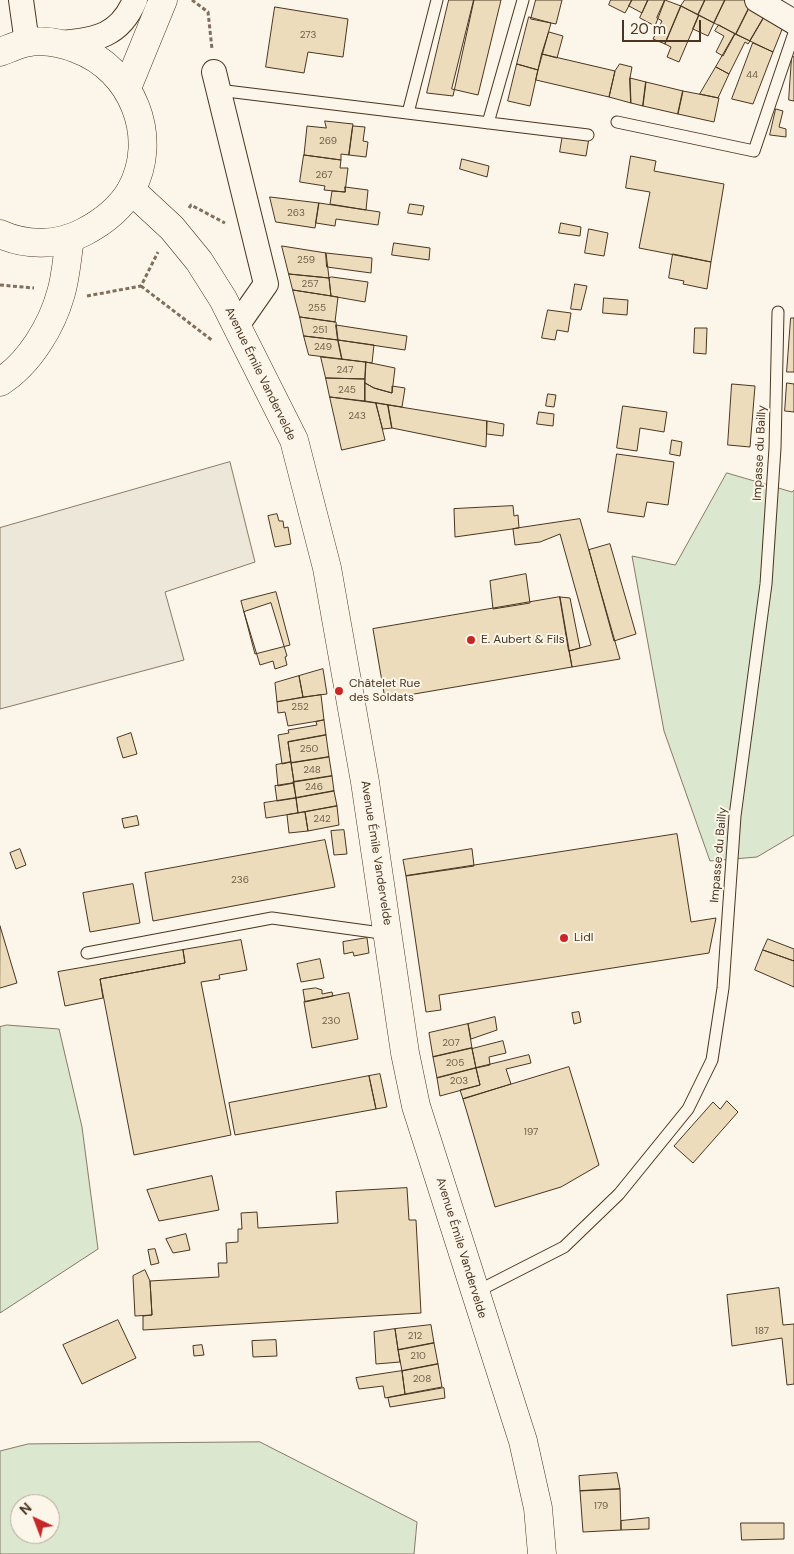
<!DOCTYPE html>
<html>
<head>
<meta charset="utf-8">
<style>
	body { margin:0 }
	#map { position:relative; width:794px; height:1554px; overflow:hidden; background:#fbf6e9; font-family:"DM Sans",sans-serif }
	canvas { display:block }
	.north { position:absolute; left:10px; top:1494px; width:50px; height:50px; box-sizing:border-box; background:#fbf6e9; border:1px solid #b4a999; border-radius:50%; rotate:317deg; font-size:14px; font-weight:700; line-height:20px; text-align:center; color:#4a3520 }
	.north::after { content:''; display:block; margin:auto; width:18px; height:22px; background:#c62828; clip-path:polygon(50% 0,100% 100%,50% 72%,0 100%) }
	.scale { position:absolute; left:622px; top:20px; width:79px; height:22px; box-sizing:border-box; border:2px solid #4a3520; border-top:0; padding-left:6px; font-size:15px; line-height:18px; white-space:nowrap; color:#4a3520; -webkit-text-stroke:4px #fbf6e9; paint-order:stroke }
</style>
</head>
<body>
<div id="map">
<canvas width="794" height="1554"></canvas>
<div class="north">N</div>
<div class="scale">20 m</div>
</div>
<script>
const g = document.querySelector('canvas').getContext('2d');
g.lineJoin = 'round';
function fillPath(path, color) {
  g.fillStyle = color;
  g.fill(path, 'evenodd');
}
function strokePath(path, color, width, dash) {
  g.strokeStyle = color;
  g.lineWidth = width;
  g.lineCap = dash ? 'butt' : 'round';
  g.setLineDash(dash || []);
  g.stroke(path);
}
function label(font, color, halo, rows, align = 'center') {
  g.font = font + ' "DM Sans",sans-serif';
  g.lineWidth = 4;
  g.setLineDash([]);
  g.textBaseline = 'middle';
  g.strokeStyle = halo;
  g.fillStyle = color;
  for (const [text, x, y, turn = 0] of rows) {
    g.save();
    g.translate(x, y);
    g.rotate((+turn || 0) * Math.PI / 180);
    g.textAlign = isNaN(turn) ? turn : align;
    if (halo) g.strokeText(text, 0, 0);
    g.fillText(text, 0, 0);
    g.restore();
  }
}
const green = new Path2D(`
	M727,473L792,492L794,490V835L757,857L710,861L664,731L632,556L675,565Z
	M7,1025L59,1029L82,1127L98,1249L0,1313V1027Z
	M260,1442L417,1522L414,1554H0V1451L28,1444ZM20,1504H50V1534H20Z`);
const parking = new Path2D(`
	M230,462L255,562L165,592L184,660L0,709V528Z`);
const building = new Path2D(`
	M449,0H474L453,96L427,93Z
	M474,0H501L478,95L452,89Z
	M536,0H562L556,24L531,19Z
	M611,0H632L625,13L609,5Z
	M632,0H648L642,13L629,6Z
	M648,0H665L655,26L640,18Z
	M665,0L681,6L665,44L653,39L662,21L657,18Z
	M685,0H705L698,15L681,6Z
	M705,0H725L714,23L698,15Z
	M725,0H744L751,4L736,34L714,23Z
	M751,4L767,12L750,41L736,34Z
	M681,6L699,15L679,62L667,57L671,47L665,44Z
	M275,7L348,19L343,57L308,52L304,73L266,67Z
	M767,12L785,22L773,52L750,41Z
	M699,15L714,23L708,36L693,29Z
	M529,17L551,23L538,70L517,64Z
	M719,25L735,34L723,56L716,52L724,36L715,31Z
	M549,32L563,36L557,58L542,54Z
	M735,34L750,41L748,44L745,42L729,74L716,67Z
	M753,43L773,52L753,104L732,99Z
	M542,54L615,71L609,97L536,80Z
	M792,56L794,57V101L789,100Z
	M517,64L538,70L530,106L508,101Z
	M620,64L632,67L630,78L631,103L609,97L615,71Z
	M716,67L729,74L718,98L700,94Z
	M630,78L646,82L643,106L631,103Z
	M646,82L683,91L678,114L643,106Z
	M683,91L719,98L714,122L678,114Z
	M776,109L783,111L779,127L786,129V137L770,135Z
	M325,121L353,124L349,155L341,154V160L304,155L307,126L326,128Z
	M353,126L365,127L363,141L368,142L366,157L349,155Z
	M563,134L589,138L586,156L560,152Z
	M304,155L341,160L340,168H348L345,192L324,190L325,186L300,182Z
	M631,156L656,161L654,171L724,184L711,262L639,248L650,192L626,188Z
	M462,159L489,166L487,177L460,169Z
	M345,187L368,190L366,210L330,204L332,191L345,192Z
	M270,197L319,203L315,228L276,222Z
	M319,203L380,212L378,225L336,219L335,226L316,223Z
	M410,204L424,206L422,215L408,213Z
	M561,223L581,227L580,236L559,233Z
	M589,229L608,233L604,256L585,253Z
	M394,243L430,248L429,260L392,255Z
	M282,246L326,253L329,278L289,274Z
	M326,253L372,258L371,273L327,267Z
	M673,254L711,262L707,289L683,284L684,281L669,278Z
	M289,274L329,278L331,296L293,290Z
	M332,277L368,282L365,302L331,296L329,278Z
	M575,284L587,286L581,310L571,309Z
	M293,290L338,297L335,322L300,317Z
	M604,298L628,300L627,315L603,313Z
	M548,310L571,313L568,332L557,330L555,340L542,338Z
	M300,317L336,322L338,340L304,336Z
	M791,318H794V372H787Z
	M336,325L407,336L405,350L338,340Z
	M695,328H707L706,354L694,353Z
	M304,336L338,340L342,359L309,355Z
	M338,340L374,345L372,363L342,359Z
	M321,357L366,362L365,379L326,378Z
	M366,362L395,368L392,393L374,388L365,383Z
	M326,378L365,379V401L330,397Z
	M365,383L374,388L392,393V386L405,388L402,407L365,401Z
	M787,383L794,384V412L785,411Z
	M732,384L755,386L750,447L728,445Z
	M548,394L556,395L554,407L546,406Z
	M330,397L376,403L385,440L342,450Z
	M376,403L388,405L392,428L383,429Z
	M388,405L487,421L486,447L392,428Z
	M623,406L667,412L664,432L640,428L637,451L617,448Z
	M539,412L554,414L553,426L537,424Z
	M487,421L504,424L503,436L487,434Z
	M672,440L682,442L680,456L670,454Z
	M617,454L674,462L668,505L647,502L644,517L608,512Z
	M513,506L514,516L518,515L519,528L455,537L454,509Z
	M277,514L279,521H283L284,528L288,527L291,544L275,547L268,516Z
	M580,519L620,659L572,667L569,651L591,645L560,534L540,542L515,545L513,529Z
	M610,544L636,634L614,641L589,550Z
	M526,574L530,603L493,609L490,581Z
	M276,592L290,645L255,654L241,601Z
	M560,597L572,667L385,699L373,629Z
	M560,597L570,598L580,648L569,651Z
	M271,603L287,656L285,657L287,665L275,669L273,661L260,665L244,612Z
	M323,669L327,694L303,697L299,676Z
	M299,676L303,697L277,702L275,683Z
	M321,695L324,720L288,726L285,712L278,713L277,702Z
	M324,720L326,735L288,742L291,762L282,764L278,735L289,733L288,730L317,725L316,722Z
	M131,733L137,754L123,758L117,738Z
	M326,735L329,757L291,763L288,742Z
	M329,757L332,776L294,782L291,763Z
	M291,762L294,783L278,786L276,765Z
	M332,776L334,791L296,798L293,782Z
	M294,783L296,798L277,801L275,786Z
	M334,791L337,806L298,813L296,798Z
	M296,798L298,813L266,818L264,803Z
	M337,806L339,825L308,831L305,812Z
	M305,812L308,831L289,833L287,815Z
	M137,816L139,825L124,828L122,819Z
	M344,830L347,854L334,855L331,831Z
	M677,834L691,922L716,918L709,953L439,995L441,1010L426,1012L406,876Z
	M325,840L335,887L153,921L145,873Z
	M20,849L26,865L16,869L10,853Z
	M472,849L474,866L406,876L403,860Z
	M133,884L140,923L90,932L83,893Z
	M0,926L17,983L0,988Z
	M367,938L369,953L354,956L353,952L344,954L343,942Z
	M768,939L794,949V961L763,950Z
	M241,940L247,970L219,975L220,979L201,982L231,1135L134,1155L100,979L185,963L183,950Z
	M183,950L185,963L100,979L103,998L65,1006L58,972Z
	M763,950L794,961V987L755,970Z
	M320,959L324,978L301,982L297,964Z
	M316,988L322,990V994L332,992L333,996L305,1002L303,990Z
	M349,993L358,1039L312,1048L304,1002Z
	M579,1012L581,1022L574,1024L572,1013Z
	M495,1017L497,1030L471,1039L468,1024Z
	M468,1024L472,1048L433,1057L429,1033Z
	M503,1041L506,1053L489,1057L490,1065L476,1068L472,1049Z
	M472,1048L476,1068L437,1078L433,1057Z
	M529,1055L531,1063L506,1069L511,1084L463,1099L460,1090L480,1085L476,1068Z
	M569,1067L599,1165L561,1187L495,1207L463,1099Z
	M476,1068L480,1085L440,1096L437,1078Z
	M380,1074L387,1107L376,1109L369,1076Z
	M369,1076L376,1109L235,1135L229,1103Z
	M727,1101L738,1112L693,1163L674,1146L713,1102L720,1109Z
	M212,1176L219,1210L159,1221L147,1190Z
	M407,1188L409,1220H416L421,1313L143,1330V1316L152,1315L150,1281L219,1277L218,1263H227L226,1243L238,1242V1229H242L241,1213L257,1212L258,1228L338,1223L336,1192Z
	M186,1234L190,1250L173,1253L166,1239Z
	M155,1249L159,1263L151,1265L148,1250Z
	M145,1270L150,1281L152,1315L135,1316L133,1276Z
	M779,1288L783,1325L794,1324V1384L787,1385L782,1338L732,1346L727,1295Z
	M118,1320L136,1358L82,1384L63,1345Z
	M431,1325L434,1343L398,1350L395,1329Z
	M395,1329L400,1362L376,1364L374,1332Z
	M276,1340L277,1356L253,1357L252,1341Z
	M434,1343L438,1364L402,1371L398,1350Z
	M202,1345L204,1355L194,1356L193,1346Z
	M438,1364L442,1387L405,1394L402,1371Z
	M402,1371L405,1394L385,1398L383,1386L359,1389L356,1378Z
	M444,1388L445,1398L390,1407L388,1398Z
	M617,1473L620,1489L580,1491L579,1476Z
	M620,1489L621,1530L583,1532L580,1491Z
	M649,1518V1529L621,1530V1521Z
	M741,1523H784V1539L742,1540Z`);
const path = new Path2D(`
	M192,0L208,12L212,49
	M189,208L191,205L225,223
	M0,285L34,288
	M141,286L213,341
	M87,296L141,286L158,252`);
const service = new Path2D(`
	M218,90L588,135
	M408,113L437,0
	M617,122L754,151L794,33
	M488,123L523,0
	M87,953L272,918L388,934
	M476,1292L564,1247L619,1194L688,1109L712,1060L723,988L735,816L766,584L775,448L778,312`);
const minor = new Path2D(`
	M21,0L27,43
	M757,0L794,22
	M61,43C96,40 120,36 135,0
	M214,72L266,284L236,327`);
const secondary = new Path2D(`
	M131,190L172,228L199,261L223,299L294,440L327,568L365,782L405,1053L416,1106L523,1441L538,1508L542,1554`);
const primary = new Path2D(`
	M0,52C8,49 17,45 25,43C42,39 62,43 77,49C132,69 160,137 131,190C120,209 103,222 84,232C58,246 26,246 0,234
	M127,88L163,0
	M0,382C29,364 52,326 61,293C66,276 67,257 70,239`);
const markers = [
	[471,640,5,"#c62828"],
	[339,691,5,"#c62828"],
	[564,938,5,"#c62828"]
];
const numberNames = [
	["273",308,35],
	["44",752,75],
	["269",328,141],
	["267",324,175],
	["263",296,213],
	["259",306,260],
	["257",310,284],
	["255",317,308],
	["251",320,330],
	["249",323,347],
	["247",345,370],
	["245",347,390],
	["243",357,416],
	["252",300,707],
	["250",309,749],
	["248",312,770],
	["246",314,787],
	["242",322,819],
	["236",240,880],
	["230",331,1021],
	["207",451,1043],
	["205",455,1063],
	["203",459,1081],
	["197",531,1132],
	["187",762,1331],
	["212",415,1336],
	["210",418,1356],
	["208",422,1379],
	["179",601,1506]
];
const streetNames = [
	["Avenue Émile Vandervelde",260,374,64],
	["Impasse du Bailly",760,453,-87],
	["Avenue Émile Vandervelde",376,853,81],
	["Impasse du Bailly",719,855,-85],
	["Avenue Émile Vandervelde",461,1248,73]
];
const poiNames = [
	["E. Aubert & Fils",481,640],
	["Châtelet Rue",349,684],
	["des Soldats",349,698],
	["Lidl",574,938]
];
fillPath(green, '#dce7d0');
strokePath(green, '#887966', 1);
fillPath(parking, '#ede7d9');
strokePath(parking, '#887966', 1);
fillPath(building, '#ecdcbc');
strokePath(building, '#4a3520', 1);
strokePath(service, '#4a3520', 13);
strokePath(minor, '#4a3520', 26);
strokePath(secondary, '#4a3520', 29);
strokePath(primary, '#4a3520', 29);
strokePath(path, '#7f6f5c', 3, [4, 2.5]);
strokePath(service, '#fbf6e9', 11);
strokePath(minor, '#fbf6e9', 24);
strokePath(secondary, '#fbf6e9', 28);
strokePath(primary, '#fbf6e9', 28);
for (const [x, y, r, color] of markers) {
  const dot = new Path2D();
  dot.arc(x, y, r, 0, 2 * Math.PI);
  g.fillStyle = color;
  g.fill(dot);
  strokePath(dot, '#fbf6e9', 2);
}
label('10px', '#725f47', null, numberNames);
label('12px', '#4a3520', '#fbf6e9', streetNames);
label('12px', '#4a3520', '#fbf6e9', poiNames, 'left');
</script>
</body>
</html>
